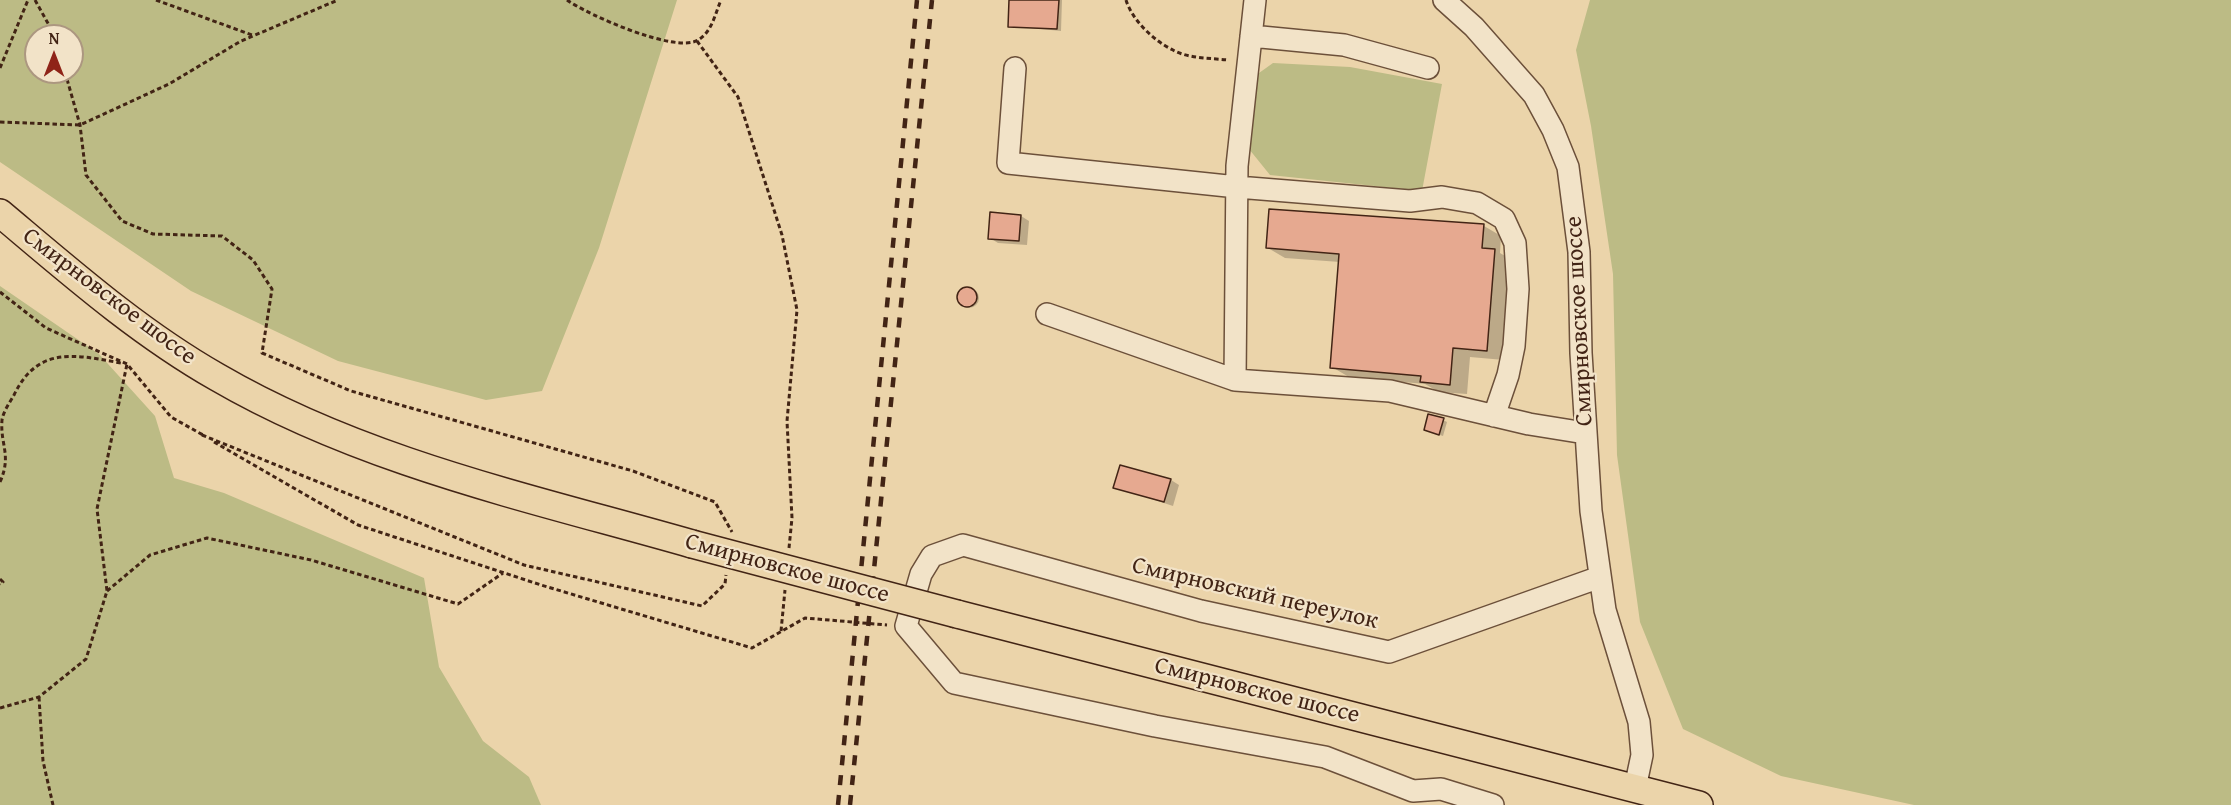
<!DOCTYPE html>
<html>
<head>
<meta charset="utf-8">
<style>
	body { margin:0 }
	#map { position:relative; width:2231px; height:805px; overflow:hidden; background:#ebd4aa; font-family:"Gentium Book Plus",serif }
	canvas { display:block }
	.north { position:absolute; left:24px; top:24px; width:60px; height:60px; box-sizing:border-box; background:#f2e3c8; border:2px solid #ac9780; border-radius:50%; rotate:0deg; font-size:16px; font-weight:700; line-height:24px; text-align:center; color:#422415 }
	.north::after { content:''; display:block; margin:auto; width:21px; height:27px; background:#8f2418; clip-path:polygon(50% 0,100% 100%,50% 72%,0 100%) }
</style>
</head>
<body>
<div id="map">
<canvas width="2231" height="805"></canvas>
<div class="north">N</div>
</div>
<script>
const g = document.querySelector('canvas').getContext('2d');
g.lineJoin = 'round';
function fillPath(path, color) {
  g.fillStyle = color;
  g.fill(path, 'evenodd');
}
function strokePath(path, color, width, dash) {
  g.strokeStyle = color;
  g.lineWidth = width;
  g.lineCap = dash ? 'butt' : 'round';
  g.setLineDash(dash || []);
  g.stroke(path);
}
function label(font, color, halo, rows, align = 'center') {
  g.font = font + ' "Gentium Book Plus",serif';
  g.lineWidth = 4.5;
  g.setLineDash([]);
  g.textBaseline = 'middle';
  g.strokeStyle = halo;
  g.fillStyle = color;
  for (const [text, x, y, turn = 0] of rows) {
    g.save();
    g.translate(x, y);
    g.rotate((+turn || 0) * Math.PI / 180);
    g.textAlign = isNaN(turn) ? turn : align;
    if (halo) g.strokeText(text, 0, 0);
    g.fillText(text, 0, 0);
    g.restore();
  }
}
const green = new Path2D(`
	M0,0H677L599,248L542,391L486,400L338,361L191,291L0,162ZM36,36H72V72H36Z
	M1590,0H2231V805H1914L1781,776L1683,729L1640,622L1617,455L1613,274L1591,126L1576,50Z
	M1273,63L1350,67L1442,84L1422,191L1270,175L1249,149L1256,80L1259,73Z
	M0,286L99,354L155,416L174,478L224,493L424,578L439,667L483,741L529,777L541,805H0Z`);
const shadow = new Path2D(`
	M1011,0H1062L1061,31L1010,26Z
	M1271,210L1484,226L1501,236L1500,253L1512,260L1504,360L1470,357L1467,394L1439,392L1425,384L1349,377L1332,367L1340,262L1285,258L1268,248Z
	M1021,216L1029,221L1027,245L998,243L990,238Z
	M959 298a10 10 0 1 1 20 0a10 10 0 1 1-20 0Z
	M1443,420L1447,422L1443,436L1425,430Z
	M1171,480L1179,485L1173,506L1115,487Z`);
const building = new Path2D(`
	M1009,0H1059L1057,29L1008,27Z
	M1269,209L1484,224L1482,248L1495,249L1487,351L1453,348L1450,385L1420,382L1421,376L1330,368L1339,254L1266,248Z
	M990,212L1021,215L1019,241L988,239Z
	M957 297a10 10 0 1 1 20 0a10 10 0 1 1-20 0Z
	M1428,414L1444,418L1439,435L1424,430Z
	M1120,465L1171,479L1164,502L1113,488Z`);
const path = new Path2D(`
	M35,0L55,36
	M156,0L252,35
	M567,0C588,15 676,54 698,40C712,32 715,14 721,0
	M1126,0C1132,20 1154,41 1173,50C1189,59 1211,58 1228,60
	M697,41L738,97L782,235L797,310L787,421L792,518L789,548
	M0,68L28,0
	M65,72L80,125L86,175L122,221L153,234L222,236L253,260L272,289L262,353L351,391L633,471L715,502L732,532
	M0,122L80,125L169,84L241,41L338,0
	M0,292L46,328L127,364L171,417L203,435
	M202,435L524,565L702,606L725,584L726,575
	M214,442L358,525L541,585L752,648L805,618L887,625
	M0,482C12,455 0,445 2,420C3,412 10,402 14,395C38,345 76,355 121,363
	M0,579L3,582L0,584
	M107,591L150,555L207,538L311,560L458,604L503,573
	M781,631L785,590
	M39,697L43,761L53,805
	M0,708L39,697L86,659L107,591L97,509L127,364`);
const minor = new Path2D(`
	M1444,0L1474,27L1534,95L1553,130L1568,167L1579,252L1581,353L1591,511L1605,610L1639,722L1642,755L1635,788
	M1251,36L1344,45L1428,68
	M1015,68L1008,163L1237,187L1410,201L1442,197L1477,203L1504,219L1515,243L1518,289L1514,346L1508,375L1494,416
	M1047,314L1235,380L1390,391L1529,424L1585,433
	M1235,380L1237,166L1255,0
	M1493,805L1441,789L1413,791L1325,757L1155,726L954,683L906,626L921,574L932,556L963,545L1201,611L1389,652L1600,577`);
const major = new Path2D(`
	M0,213C69,271 138,332 217,377C363,462 531,498 692,544
	M957,614L1699,805`);
const rail = new Path2D(`
	M838,805L917,0
	M850,805L932,0`);
const majorBridge = new Path2D(`
	M692,544L957,614`);
const streetNames = [
	["Смирновское шоссе",109,297,37],
	["Смирновское шоссе",1580,321,-93],
	["Смирновское шоссе",787,569,15],
	["Смирновский переулок",1255,594,13],
	["Смирновское шоссе",1257,691,14]
];
fillPath(green, '#bcbb85');
fillPath(shadow, '#0003');
fillPath(building, '#e6a990');
strokePath(building, '#422415', 1.5);
strokePath(minor, '#6c503a', 24);
strokePath(major, '#422415', 30);
strokePath(path, '#422415', 3, [4.5, 3]);
strokePath(minor, '#f2e3c8', 21);
strokePath(major, '#ebd4aa', 27);
strokePath(rail, '#422415', 4.5, [10, 10]);
strokePath(majorBridge, '#422415', 30, []);
strokePath(majorBridge, '#ebd4aa', 27);
label('24px', '#422415', '#f2e3c8', streetNames);
</script>
</body>
</html>
